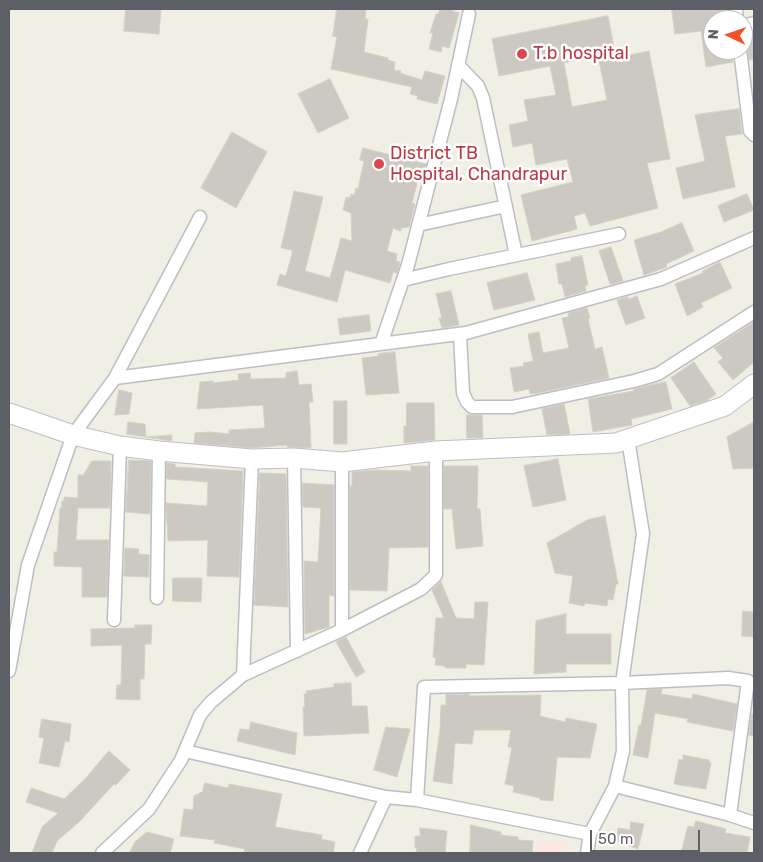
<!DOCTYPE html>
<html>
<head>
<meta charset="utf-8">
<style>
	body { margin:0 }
	#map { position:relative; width:763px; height:862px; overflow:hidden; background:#f0efe4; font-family:Rubik,sans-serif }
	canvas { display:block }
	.frame { position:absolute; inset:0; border:10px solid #5c5f66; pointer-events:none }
	.north { position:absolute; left:703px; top:10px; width:50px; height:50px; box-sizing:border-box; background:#fff; border:1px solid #bebfc2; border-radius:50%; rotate:273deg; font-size:14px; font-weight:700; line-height:20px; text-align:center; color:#5c5f66 }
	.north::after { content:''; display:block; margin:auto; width:18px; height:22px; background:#f45026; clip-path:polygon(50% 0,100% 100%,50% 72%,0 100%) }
	.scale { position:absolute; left:590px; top:830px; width:110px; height:22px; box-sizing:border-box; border:2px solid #5c5f66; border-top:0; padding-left:6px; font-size:15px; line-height:18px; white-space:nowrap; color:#5c5f66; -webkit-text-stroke:4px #fff; paint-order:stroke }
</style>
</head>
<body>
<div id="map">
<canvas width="763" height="862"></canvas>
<div class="frame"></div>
<div class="north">N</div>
<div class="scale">50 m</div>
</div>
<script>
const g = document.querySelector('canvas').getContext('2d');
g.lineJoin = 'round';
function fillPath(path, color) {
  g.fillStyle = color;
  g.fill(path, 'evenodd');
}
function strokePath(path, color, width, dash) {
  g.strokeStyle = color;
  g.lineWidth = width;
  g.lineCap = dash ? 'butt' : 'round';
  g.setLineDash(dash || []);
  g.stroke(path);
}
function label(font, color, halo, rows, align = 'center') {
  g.font = font + ' Rubik,sans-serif';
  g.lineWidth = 5;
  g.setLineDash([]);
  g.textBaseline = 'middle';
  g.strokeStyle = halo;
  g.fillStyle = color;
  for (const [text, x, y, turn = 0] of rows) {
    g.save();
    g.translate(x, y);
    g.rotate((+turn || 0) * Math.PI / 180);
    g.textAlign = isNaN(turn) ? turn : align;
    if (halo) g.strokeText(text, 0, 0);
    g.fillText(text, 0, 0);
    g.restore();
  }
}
const medical = new Path2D(`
	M538,841L564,843L563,853H537Z`);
const building = new Path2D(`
	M126,9H161L159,34L124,31Z
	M337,9H366L365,19H368L364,52L388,58V60L395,62L394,70L401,71L400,73L422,80L425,71L445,76L437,104L417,99L418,96L410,94L412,87L331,69L337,37L333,36Z
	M440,9H453L452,11L459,13L449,48L442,46L441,52L429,49L433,33H430L436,14H438Z
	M672,9H728L729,20H713V50H732L733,62L706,67L701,31L675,34Z
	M608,16L616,58L649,51L670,159L647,163L658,208L590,226L585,213L574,216L577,229L532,241L521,195L573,182L567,159L536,165L532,143L513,147L509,125L528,121L524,100L556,95L550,66L499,76L492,39ZM598,56L607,100L572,107L564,63Z
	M754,31V59L749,60L748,49L743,43V34Z
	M330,79L349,118L318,133L298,94Z
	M739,109L742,134L725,136L735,187L683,199L676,168L705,161L695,115Z
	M232,132L267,152L236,208L201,188Z
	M363,148L426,164L422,180L418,179L412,203L415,204L409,227L401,228V231L393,228L387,251L397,254L396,261L400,262L397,273L393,272L390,283L345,270L337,302L277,285L280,274L286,276L292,254V250L281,248L294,191L323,197L305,271L330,278L341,238L352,241L351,213L343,210L346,197L350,198L351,194L354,195L356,188L358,189L364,161L360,160Z
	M747,194L754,210L724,222L718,206Z
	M682,223L694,251L666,264L667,267L644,275L634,240L661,232Z
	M611,247L623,281L612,284H610L599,251Z
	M582,256L588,285L585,286L586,291L565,297L562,284H559L556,264L571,261V258Z
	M720,262L732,288L701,303L703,307L687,316L675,284L703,273V271Z
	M527,273L535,300L494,310L487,283Z
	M451,291L459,325L442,328L439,318H442L436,294Z
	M637,296L645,318L626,325L617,300L628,297L629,299Z
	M587,308L590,318L588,319L595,349L602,347L609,378L538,393L530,394L529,389L514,392L510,368L524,366L523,363L533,361L528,334L539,332L543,353L569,348L562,318L569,317L568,313Z
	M369,315L371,331L340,335L338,319Z
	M754,322V362L733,380L718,362L723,358L714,348Z
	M395,352L399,393L366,395L362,358L379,356L378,354Z
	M694,362L716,394L706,401L690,406L671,378Z
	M297,371L299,385L311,384L313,402H309L311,448L287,447V445L252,448L194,443L195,433L210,432L229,434V430L265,428L263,405L197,409L200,382L213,381V383L239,380L238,374L250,373L251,379L286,378V373Z
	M666,382L672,409L631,419L632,425L593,432L588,399L634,391V389Z
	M119,390L132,393L129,414L115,415Z
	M334,401H347V444H334Z
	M407,403H434L435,440L404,443V426H406Z
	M564,404L570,434L547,435L542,409Z
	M467,415H482L483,438H467Z
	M128,422L145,424L146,437L172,435V441L127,434Z
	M754,422V468L733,469L727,437Z
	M558,459L566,500L533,507L524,466Z
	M129,460L151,461L150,514L126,512Z
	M92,461H111L110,508H78L76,540H109L107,597H82V567L54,566V552H57L60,508L61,509L62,501H64V497L78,498V475H83Z
	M167,463L175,464V467L243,471L239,577L207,576L208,540L168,541L166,503L207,506L208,482L167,479Z
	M411,466H428V547L389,548L387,591L350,590V486H352V472L374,470L411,471Z
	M444,466H478L477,509H480L483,546L456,549L452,509H444Z
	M260,473L286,474L288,607L254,605Z
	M303,483L334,485V596L329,595V627L305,634L304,561L318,562L321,508L303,507Z
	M605,516L618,584H616L613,600L608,599L607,606L585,603L584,606L569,603L573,576L555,573L547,543L587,520Z
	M125,548L139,549L138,554L149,555V577L124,576Z
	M173,578H202L201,602L173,601Z
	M441,582L456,618L474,619L475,602H488L484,665L466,664V668H445V666L435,665L436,658L433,657L436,618H444L432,590Z
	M743,611L754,612V637L742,636Z
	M566,614V634H611V664H566V672L534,674L536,621Z
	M135,625H152L151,644H145L144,679H140V700L116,699L117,685H121L122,645L91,646V629L135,628Z
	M346,637L365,672L356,677L336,642Z
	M351,683L352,706H367L369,733L304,736L303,707H305L304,694H307L306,691L334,687V684Z
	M662,689L661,694L692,699L693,694L737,704L733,731L687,722L688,719L655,713L648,758L633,755L639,725H641L647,690Z
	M469,694V696L541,695L540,716L565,722L566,718L597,724L590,758L557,757L553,801L540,800V798L513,792L514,786L505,784L512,747H508L511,730H474L472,744L455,743L452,784L433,781L440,729L441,705H446V695Z
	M752,714H754V736L749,735Z
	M42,719L71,724L69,742L65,741L59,767L39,763L44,738L39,737Z
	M251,722L297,733L295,755L237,741L240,729L249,730Z
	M386,727L410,729L397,777L374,770Z
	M109,751L130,770L116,785L114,784L79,822L57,841L52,853H32L42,827L58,813L26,802L31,788L64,799L85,779Z
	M683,755L709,760V762L711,763L706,789L674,784L679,759L683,760Z
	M205,783L228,788L229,784L282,794L275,827L322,835L321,839L335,842L333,853H244L245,849L214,843L215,840L180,836L184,809L193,810L194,796L202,792Z
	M696,821L726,829L725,833L750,837L747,853H681L688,826L694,827Z
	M631,822L644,824L638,849L616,841L618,828L630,830Z
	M471,825L501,832V835L518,837V840L533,841L532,853H470Z
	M420,828L447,831L445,853H416L417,848H415V836H420Z
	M147,832L174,839L170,853H129L135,842Z`);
const street = new Path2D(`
	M736,9L737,20
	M743,26L754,23
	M740,50L750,131L754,135
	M458,65L478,86L483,98L516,255
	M418,225L506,206
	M403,280L449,269L619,234
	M460,334L463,393L467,402L472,407H512L634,381L658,374L754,312
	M381,344L408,265L451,99L469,14
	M115,378L466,333L661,279L754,238
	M294,458L297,651
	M157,598L159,451
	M114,620L120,446
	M342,630V462
	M9,671L28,565L73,435L115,378L200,217
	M243,675L252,459
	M185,751L386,797
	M615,786L730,815L754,823
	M417,800L424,687L622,683L728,678L748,681L730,815
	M102,853L149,809L181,760L200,715L211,702L243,675L342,630L421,589L436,575V451
	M360,853L386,797L417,800L590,834
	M587,853L590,834L615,786L623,751L622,683L643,534L628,439`);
const secondary = new Path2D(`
	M9,413L73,435L120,446L159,451L252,459L294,458L342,462L436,451L616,443L725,406L754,384`);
const markers = [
	[522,54,6,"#e0444e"],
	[379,164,6,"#e0444e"]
];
const healthNames = [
	["T.b hospital",533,54],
	["District TB",390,154],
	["Hospital, Chandrapur",390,175]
];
fillPath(medical, '#fde7e0');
fillPath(building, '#cbc9c1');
strokePath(building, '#d5d1c2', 1);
strokePath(street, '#bcbec4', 15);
strokePath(secondary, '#bdbfc6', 21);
strokePath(street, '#fff', 12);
strokePath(secondary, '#fff', 19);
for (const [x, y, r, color] of markers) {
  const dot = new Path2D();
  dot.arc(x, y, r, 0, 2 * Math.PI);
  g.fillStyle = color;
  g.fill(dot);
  strokePath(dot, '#fff', 2);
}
label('18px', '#be3a42', '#fff', healthNames, 'left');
</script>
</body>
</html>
